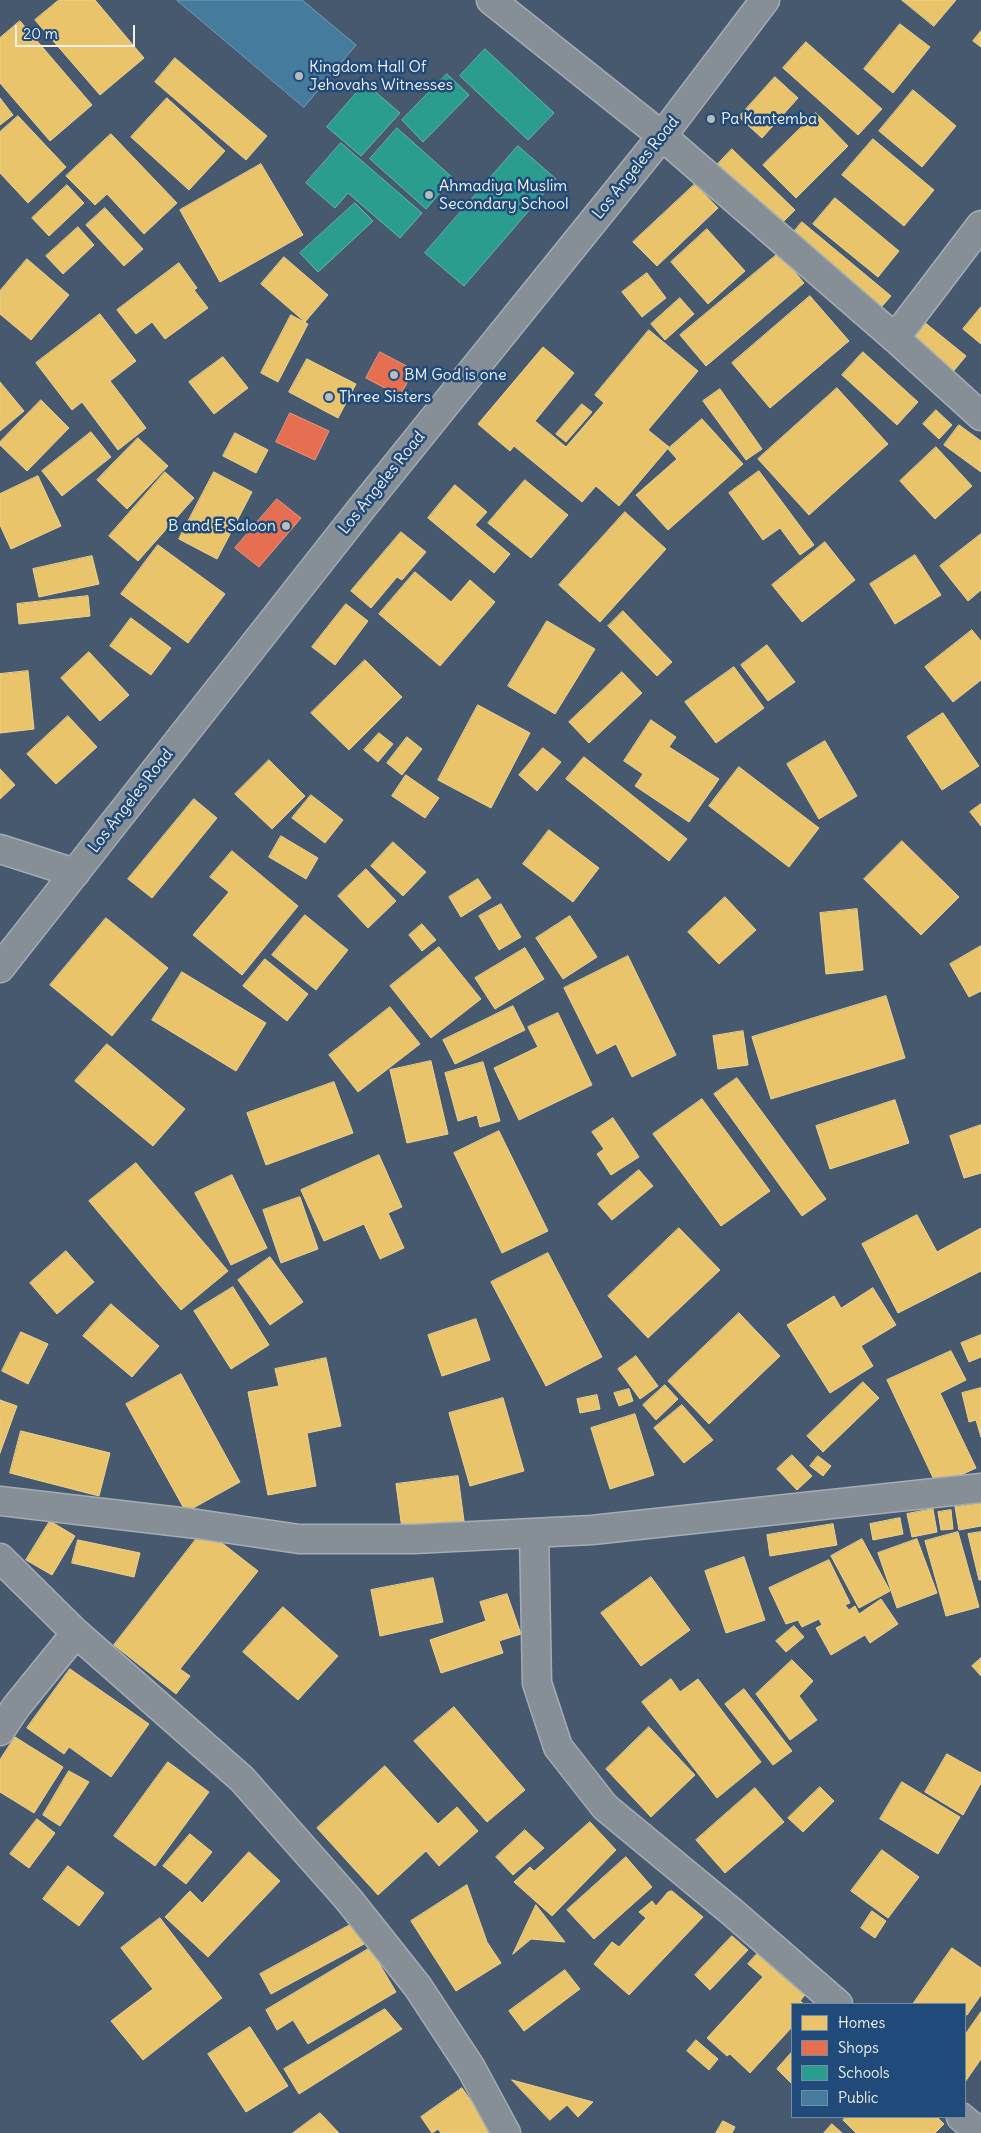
<!DOCTYPE html>
<html>
<head>
<meta charset="utf-8">
<style>
	body { margin:0 }
	#map { position:relative; width:981px; height:2133px; overflow:hidden; background:#47596f; font-family:Delius,sans-serif }
	canvas { display:block }
	.legend { position:absolute; left:791px; top:2003px; width:175px; height:115px; box-sizing:border-box; background:#1f4a7a; border:1px solid #748da6; margin:0; padding:6px 9px; list-style:none; font-size:15px; color:#f4f1e8 }
	.legend li { display:flex; align-items:center; gap:10px; height:25px }
	.legend b { width:25px; border:1px solid #748da6 }
	.scale { position:absolute; left:15px; top:25px; width:120px; height:22px; box-sizing:border-box; border:2px solid #f4f1e8; border-top:0; padding-left:6px; font-size:15px; line-height:18px; white-space:nowrap; color:#f4f1e8; -webkit-text-stroke:4px #1f4a7a; paint-order:stroke }
</style>
</head>
<body>
<div id="map">
<canvas width="981" height="2133"></canvas>
<ul class="legend">
<li><b style="height:14px;background:#e9c46a"></b>Homes</li>
<li><b style="height:14px;background:#e76f51"></b>Shops</li>
<li><b style="height:14px;background:#2a9d8f"></b>Schools</li>
<li><b style="height:14px;background:#457b9d"></b>Public</li>
</ul>
<div class="scale">20 m</div>
</div>
<script>
const g = document.querySelector('canvas').getContext('2d');
g.lineJoin = 'round';
function fillPath(path, color) {
  g.fillStyle = color;
  g.fill(path, 'evenodd');
}
function strokePath(path, color, width, dash) {
  g.strokeStyle = color;
  g.lineWidth = width;
  g.lineCap = dash ? 'butt' : 'round';
  g.setLineDash(dash || []);
  g.stroke(path);
}
function label(font, color, halo, rows, align = 'center') {
  g.font = font + ' Delius,sans-serif';
  g.lineWidth = 5;
  g.setLineDash([]);
  g.textBaseline = 'middle';
  g.strokeStyle = halo;
  g.fillStyle = color;
  for (const [text, x, y, turn = 0] of rows) {
    g.save();
    g.translate(x, y);
    g.rotate((+turn || 0) * Math.PI / 180);
    g.textAlign = isNaN(turn) ? turn : align;
    if (halo) g.strokeText(text, 0, 0);
    g.fillText(text, 0, 0);
    g.restore();
  }
}
const homes = new Path2D(`
	M59,0H95L144,58L100,95L35,20Z
	M902,0H956L934,26Z
	M20,21L92,105L50,141L0,83V38Z
	M900,24L930,47L893,93L864,69Z
	M981,31V47L973,41Z
	M806,42L882,109L858,135L783,68Z
	M175,58L267,136L246,160L155,82Z
	M775,77L798,98L762,138L739,117Z
	M913,90L956,126L922,167L879,131Z
	M0,98L13,115L0,125Z
	M167,98L225,151L189,190L131,137Z
	M816,113L848,146L796,198L763,165Z
	M18,116L66,167L28,203L0,173V132Z
	M111,134L177,203L144,234L107,194L95,205L66,176Z
	M873,139L934,190L904,226L842,175Z
	M732,149L795,210L778,227L716,166Z
	M261,164L303,235L220,282L180,210Z
	M695,184L718,208L657,266L633,242Z
	M67,185L84,203L49,236L32,218Z
	M835,198L899,251L878,277L813,224Z
	M105,208L143,249L124,266L86,225Z
	M802,222L891,296L877,312L788,239Z
	M78,227L94,245L63,274L46,256Z
	M707,229L745,271L708,304L671,262Z
	M779,253L804,283L706,366L680,335Z
	M284,257L328,295L305,322L261,284Z
	M27,259L69,295L31,340L0,314V291Z
	M179,263L197,288L194,290L208,308L165,339L152,322L136,334L117,310Z
	M647,273L666,298L642,317L622,292Z
	M810,296L849,341L770,408L732,363Z
	M680,298L694,314L665,340L651,324Z
	M981,307V344L963,329Z
	M100,314L136,361L110,381L146,428L118,450L82,402L72,410L36,363Z
	M291,315L308,324L278,382L261,373Z
	M918,317L966,356L952,373L904,333Z
	M649,330L698,371L648,430L669,447L619,506L596,486L582,502L514,446L510,451L478,424L543,347L574,373L535,421L566,447L604,403L595,395Z
	M863,352L918,402L897,425L842,375Z
	M223,357L248,388L214,414L189,382Z
	M307,359L356,384L338,418L289,392Z
	M0,382L24,411L0,431Z
	M837,388L888,444L809,515L758,459Z
	M720,389L762,449L746,460L703,401Z
	M41,400L69,428L27,471L0,445V442Z
	M582,404L592,412L566,442L556,434Z
	M936,410L952,425L939,439L923,424Z
	M702,419L743,464L668,530L636,495L677,459L668,449Z
	M959,425L981,441V472L944,445Z
	M91,432L111,457L62,496L42,471Z
	M235,433L268,450L256,473L223,456Z
	M138,438L168,466L127,509L97,480Z
	M936,447L972,486L935,519L900,481Z
	M759,471L814,545L800,555L780,528L763,540L729,493Z
	M165,472L194,498L138,561L109,536Z
	M214,472L252,492L217,559L179,539Z
	M38,476L61,526L11,549L0,525V494Z
	M525,480L568,515L531,558L488,523Z
	M455,485L487,512L475,525L510,554L494,573L428,518Z
	M625,512L666,549L600,622L559,585Z
	M401,532L426,552L402,580L397,577L371,608L351,591Z
	M981,534V590L968,601L940,566Z
	M825,542L855,580L802,622L772,585Z
	M158,545L225,594L188,643L121,594Z
	M915,555L941,595L895,624L870,584Z
	M92,556L99,584L39,597L33,569Z
	M415,572L451,602L470,580L495,602L440,666L379,614Z
	M88,596L90,616L19,624L17,604Z
	M346,604L368,621L335,665L312,647Z
	M623,611L672,662L657,676L608,626Z
	M131,618L171,648L151,675L110,646Z
	M547,621L595,649L555,714L508,686Z
	M972,630L981,641V680L953,702L925,667Z
	M767,645L795,682L768,701L741,665Z
	M89,652L129,695L100,721L61,678Z
	M365,660L402,697L349,750L311,713Z
	M734,667L764,708L716,743L685,702Z
	M28,671L34,729L0,733V674Z
	M622,672L642,693L589,743L569,722Z
	M478,705L530,733L491,808L438,780Z
	M943,713L979,766L942,790L907,737Z
	M68,716L97,747L56,784L27,754Z
	M651,720L676,737L669,747L719,779L689,822L635,786L643,774L624,761Z
	M379,733L393,744L378,762L364,750Z
	M407,737L422,749L402,775L387,763Z
	M825,741L857,796L819,819L787,764Z
	M543,748L561,762L537,791L519,775Z
	M584,757L687,839L669,861L566,779Z
	M269,760L305,796L272,829L235,794Z
	M739,767L819,828L789,867L709,806Z
	M0,769L15,785L0,799Z
	M406,775L439,798L425,818L392,796Z
	M311,795L343,820L325,843L292,818Z
	M194,799L217,818L152,898L128,879Z
	M981,804V826L970,812Z
	M549,830L599,868L573,902L523,864Z
	M281,836L318,858L306,879L269,857Z
	M902,841L959,897L921,935L864,879Z
	M393,842L426,872L403,896L371,866Z
	M232,851L298,906L242,975L193,935L229,892L210,877Z
	M366,869L396,901L368,928L338,896Z
	M478,879L491,898L461,917L449,897Z
	M725,897L756,930L719,964L688,932Z
	M501,904L521,937L499,950L479,916Z
	M857,909L863,970L826,974L820,913Z
	M305,915L348,950L316,990L272,955Z
	M570,916L597,957L563,979L536,938Z
	M106,918L168,968L112,1036L50,985Z
	M422,924L436,940L422,951L409,935Z
	M981,946V991L969,997L950,964Z
	M439,947L481,999L431,1038L390,986Z
	M525,948L544,979L495,1009L475,978Z
	M628,956L676,1055L632,1077L616,1044L597,1054L564,988Z
	M265,959L308,994L287,1021L243,986Z
	M182,972L266,1023L236,1071L152,1020Z
	M886,996L905,1058L771,1099L752,1037Z
	M513,1006L525,1030L455,1064L443,1040Z
	M390,1007L420,1044L358,1092L329,1055Z
	M558,1013L592,1085L519,1120L494,1068L538,1047L528,1027Z
	M743,1031L748,1065L718,1069L713,1036Z
	M107,1044L185,1109L153,1146L75,1081Z
	M431,1061L448,1134L407,1143L390,1070Z
	M483,1062L500,1121L480,1127L477,1115L458,1121L445,1073Z
	M737,1078L826,1199L802,1216L714,1094Z
	M334,1082L353,1133L266,1165L247,1113Z
	M702,1099L770,1191L721,1226L653,1134Z
	M895,1100L909,1143L830,1169L816,1126Z
	M613,1118L639,1157L611,1175L597,1154L604,1149L592,1132Z
	M981,1125V1173L964,1178L950,1136Z
	M499,1131L548,1231L502,1253L454,1153Z
	M379,1155L402,1207L388,1213L404,1248L380,1259L364,1224L324,1241L301,1190Z
	M136,1163L228,1271L181,1310L89,1201Z
	M639,1170L653,1186L612,1220L598,1204Z
	M232,1175L267,1248L231,1265L195,1193Z
	M300,1197L318,1249L281,1263L263,1210Z
	M917,1215L937,1252L981,1228V1271L898,1313L862,1244Z
	M679,1228L720,1270L648,1338L608,1296Z
	M66,1251L94,1282L57,1314L30,1283Z
	M548,1253L602,1357L546,1386L491,1282Z
	M270,1257L303,1302L270,1325L238,1280Z
	M233,1287L269,1345L231,1369L194,1311Z
	M873,1288L896,1325L861,1346L873,1366L830,1393L787,1325L834,1296L841,1308Z
	M111,1304L159,1346L132,1377L83,1336Z
	M739,1313L780,1356L709,1424L668,1381Z
	M476,1319L490,1360L442,1376L428,1335Z
	M21,1332L48,1344L28,1384L2,1371Z
	M981,1335V1357L969,1362L961,1343Z
	M951,1351L966,1380L940,1393L976,1468L937,1486L887,1380Z
	M636,1356L658,1386L640,1399L618,1369Z
	M326,1358L341,1426L307,1433L316,1486L268,1495L248,1392L279,1386L275,1369Z
	M181,1374L240,1482L186,1512L126,1404Z
	M863,1382L879,1398L823,1452L807,1436Z
	M665,1385L678,1399L656,1420L643,1405Z
	M981,1388V1437L976,1420L969,1422L962,1393Z
	M629,1389L633,1401L619,1406L614,1393Z
	M597,1395L600,1409L580,1413L577,1399Z
	M503,1398L524,1471L470,1486L449,1413Z
	M0,1400L17,1406L0,1453Z
	M682,1405L713,1440L684,1463L654,1428Z
	M635,1414L654,1475L610,1489L591,1428Z
	M21,1431L110,1453L99,1496L10,1473Z
	M792,1455L812,1476L797,1490L777,1469Z
	M818,1456L831,1466L823,1476L810,1466Z
	M458,1476L464,1521L402,1529L396,1484Z
	M981,1503V1526L959,1530L955,1507Z
	M933,1509L937,1532L912,1537L907,1514Z
	M951,1510L953,1529L941,1530L938,1512Z
	M900,1518L903,1534L873,1540L870,1524Z
	M50,1521L75,1536L52,1575L26,1560Z
	M833,1524L837,1545L770,1556L767,1535Z
	M204,1529L258,1571L180,1669L190,1676L176,1694L114,1645Z
	M958,1532L979,1607L946,1616L925,1541Z
	M981,1532V1580H979L968,1534Z
	M862,1539L890,1591L859,1608L831,1556Z
	M917,1539L937,1593L897,1608L878,1553Z
	M78,1540L140,1553L134,1577L72,1563Z
	M744,1557L765,1620L726,1633L705,1571Z
	M829,1560L850,1603L845,1605L849,1610L855,1606L859,1614L881,1599L898,1624L870,1643L865,1635L831,1655L816,1628L822,1625L819,1619L802,1627L798,1620L786,1624L769,1588Z
	M651,1577L690,1630L641,1666L601,1613Z
	M433,1578L443,1622L380,1636L371,1590Z
	M507,1594L521,1634L499,1641L503,1653L441,1673L430,1640L486,1621L480,1602Z
	M283,1607L338,1656L298,1700L243,1652Z
	M794,1626L804,1637L786,1652L776,1641Z
	M981,1658V1676L972,1666Z
	M792,1660L813,1681L799,1696L817,1720L790,1740L756,1694Z
	M70,1669L149,1724L111,1777L69,1747L64,1754L27,1728Z
	M671,1679L680,1692L698,1679L761,1762L717,1798L642,1702Z
	M744,1689L792,1751L773,1765L725,1704Z
	M454,1707L525,1790L487,1822L414,1741Z
	M649,1727L695,1775L651,1817L606,1769Z
	M15,1737L63,1767L34,1813L0,1792V1760Z
	M947,1754L981,1773V1783L963,1815L925,1792Z
	M168,1762L209,1792L155,1866L114,1836Z
	M385,1766L438,1824L457,1807L478,1831L439,1866L426,1851L378,1895L317,1828Z
	M69,1771L89,1782L60,1826L43,1815Z
	M902,1782L960,1817L938,1854L880,1819Z
	M820,1787L834,1801L803,1832L788,1818Z
	M755,1788L784,1822L725,1873L696,1840Z
	M37,1819L55,1833L29,1868L10,1854Z
	M590,1822L616,1850L552,1916L514,1882L530,1867L534,1871Z
	M525,1830L544,1848L513,1875L496,1857Z
	M190,1834L212,1852L186,1884L163,1866Z
	M882,1850L919,1877L888,1918L851,1891Z
	M249,1852L280,1881L208,1957L165,1917L190,1891L202,1903Z
	M626,1857L652,1887L594,1939L567,1910Z
	M68,1866L104,1893L79,1926L43,1899Z
	M467,1885L487,1942L501,1963L456,1991L411,1921Z
	M672,1891L703,1917L629,1995L594,1964L612,1942L619,1947L646,1918L639,1912L652,1901L656,1906L668,1892Z
	M536,1905L565,1942L531,1939L513,1954Z
	M872,1911L886,1921L875,1938L861,1928Z
	M160,1918L222,1998L143,2060L111,2021L153,1989L121,1948Z
	M352,1924L364,1944L271,1994L260,1974Z
	M732,1936L748,1950L710,1990L695,1975Z
	M763,1947L812,1986L800,2001L804,2004H792V2027L750,2073L730,2054L727,2056L707,2038L763,1977L748,1964Z
	M370,1948L396,1992L308,2044L293,2020L277,2030L266,2010Z
	M952,1948L981,1968V1995L967,2015L965,2014V2004H913Z
	M565,1970L580,1989L524,2031L509,2011Z
	M385,2009L402,2029L299,2094L284,2069Z
	M981,2012V2059L965,2082V2035Z
	M250,2027L288,2086L246,2112L208,2054Z
	M696,2040L718,2059L709,2070L687,2051Z
	M792,2052V2084L777,2069Z
	M512,2080L593,2102L578,2117L567,2105L550,2120Z
	M462,2088L493,2133H441L438,2129L432,2133L421,2117Z
	M320,2113L339,2133H293Z
	M846,2117H937L944,2124L935,2133H856L843,2120Z
	M723,2121L735,2127L732,2133H716Z
	M832,2124L842,2133H824Z`);
const shops = new Path2D(`
	M380,352L414,370L400,396L366,378Z
	M290,413L329,431L315,460L276,442Z
	M277,499L301,518L259,567L235,548Z`);
const schools = new Path2D(`
	M485,49L554,113L528,140L460,76Z
	M447,74L469,95L423,142L402,120Z
	M365,83L400,113L361,156L327,127Z
	M397,128L453,178L426,209L370,159Z
	M341,143L422,213L400,238L348,193L335,208L306,183Z
	M518,146L556,179L464,286L425,253Z
	M355,203L373,221L318,272L300,253Z`);
const public = new Path2D(`
	M177,0H302L356,45L304,107Z`);
const minor = new Path2D(`
	M491,0L662,136
	M895,338L981,225
	M0,849L75,873
	M0,1501L197,1524L299,1539H414L592,1530L981,1488
	M534,1533L537,1683L558,1747L605,1807L732,1912L838,2004
	M0,1558L76,1633L242,1779L349,1900L418,1987L471,2068L506,2133
	M0,1731L16,1707L76,1633
	M961,2117L980,2133`);
const tertiary = new Path2D(`
	M662,136L895,338L981,416`);
const secondary = new Path2D(`
	M0,968L361,509L662,136L765,0`);
const markers = [
	[299,76,5,"#b7bcbe"],
	[711,119,5,"#b7bcbe"],
	[429,195,5,"#b7bcbe"],
	[394,375,5,"#b7bcbe"],
	[329,397,5,"#b7bcbe"],
	[286,526,5,"#b7bcbe"]
];
const poiNames = [
	["Kingdom Hall Of",309,67],
	["Jehovahs Witnesses",309,85],
	["Pa Kantemba",721,119],
	["Ahmadiya Muslim",439,186],
	["Secondary School",439,204],
	["BM God is one",404,375],
	["Three Sisters",339,397],
	["B and E Saloon",276,526,"right"]
];
const streetNames = [
	["Los Angeles Road",636,168,-51],
	["Los Angeles Road",382,483,-51],
	["Los Angeles Road",131,801,-52]
];
fillPath(homes, '#e9c46a');
strokePath(homes, '#ecd290', 1);
fillPath(shops, '#e76f51');
strokePath(shops, '#eb967e', 1);
fillPath(schools, '#2a9d8f');
strokePath(schools, '#67b6aa', 1);
fillPath(public, '#457b9d');
strokePath(public, '#7a9eb4', 1);
strokePath(minor, '#a4acb4', 31);
strokePath(tertiary, '#a4acb4', 31);
strokePath(secondary, '#a4acb4', 31);
strokePath(minor, '#878f96', 28);
strokePath(tertiary, '#878f96', 28);
strokePath(secondary, '#878f96', 28);
for (const [x, y, r, color] of markers) {
  const dot = new Path2D();
  dot.arc(x, y, r, 0, 2 * Math.PI);
  g.fillStyle = color;
  g.fill(dot);
  strokePath(dot, '#1f4a7a', 2);
}
label('16px', '#f4f1e8', '#1f4a7a', poiNames, 'left');
label('16px', '#f4f1e8', '#1f4a7a', streetNames);
</script>
</body>
</html>
